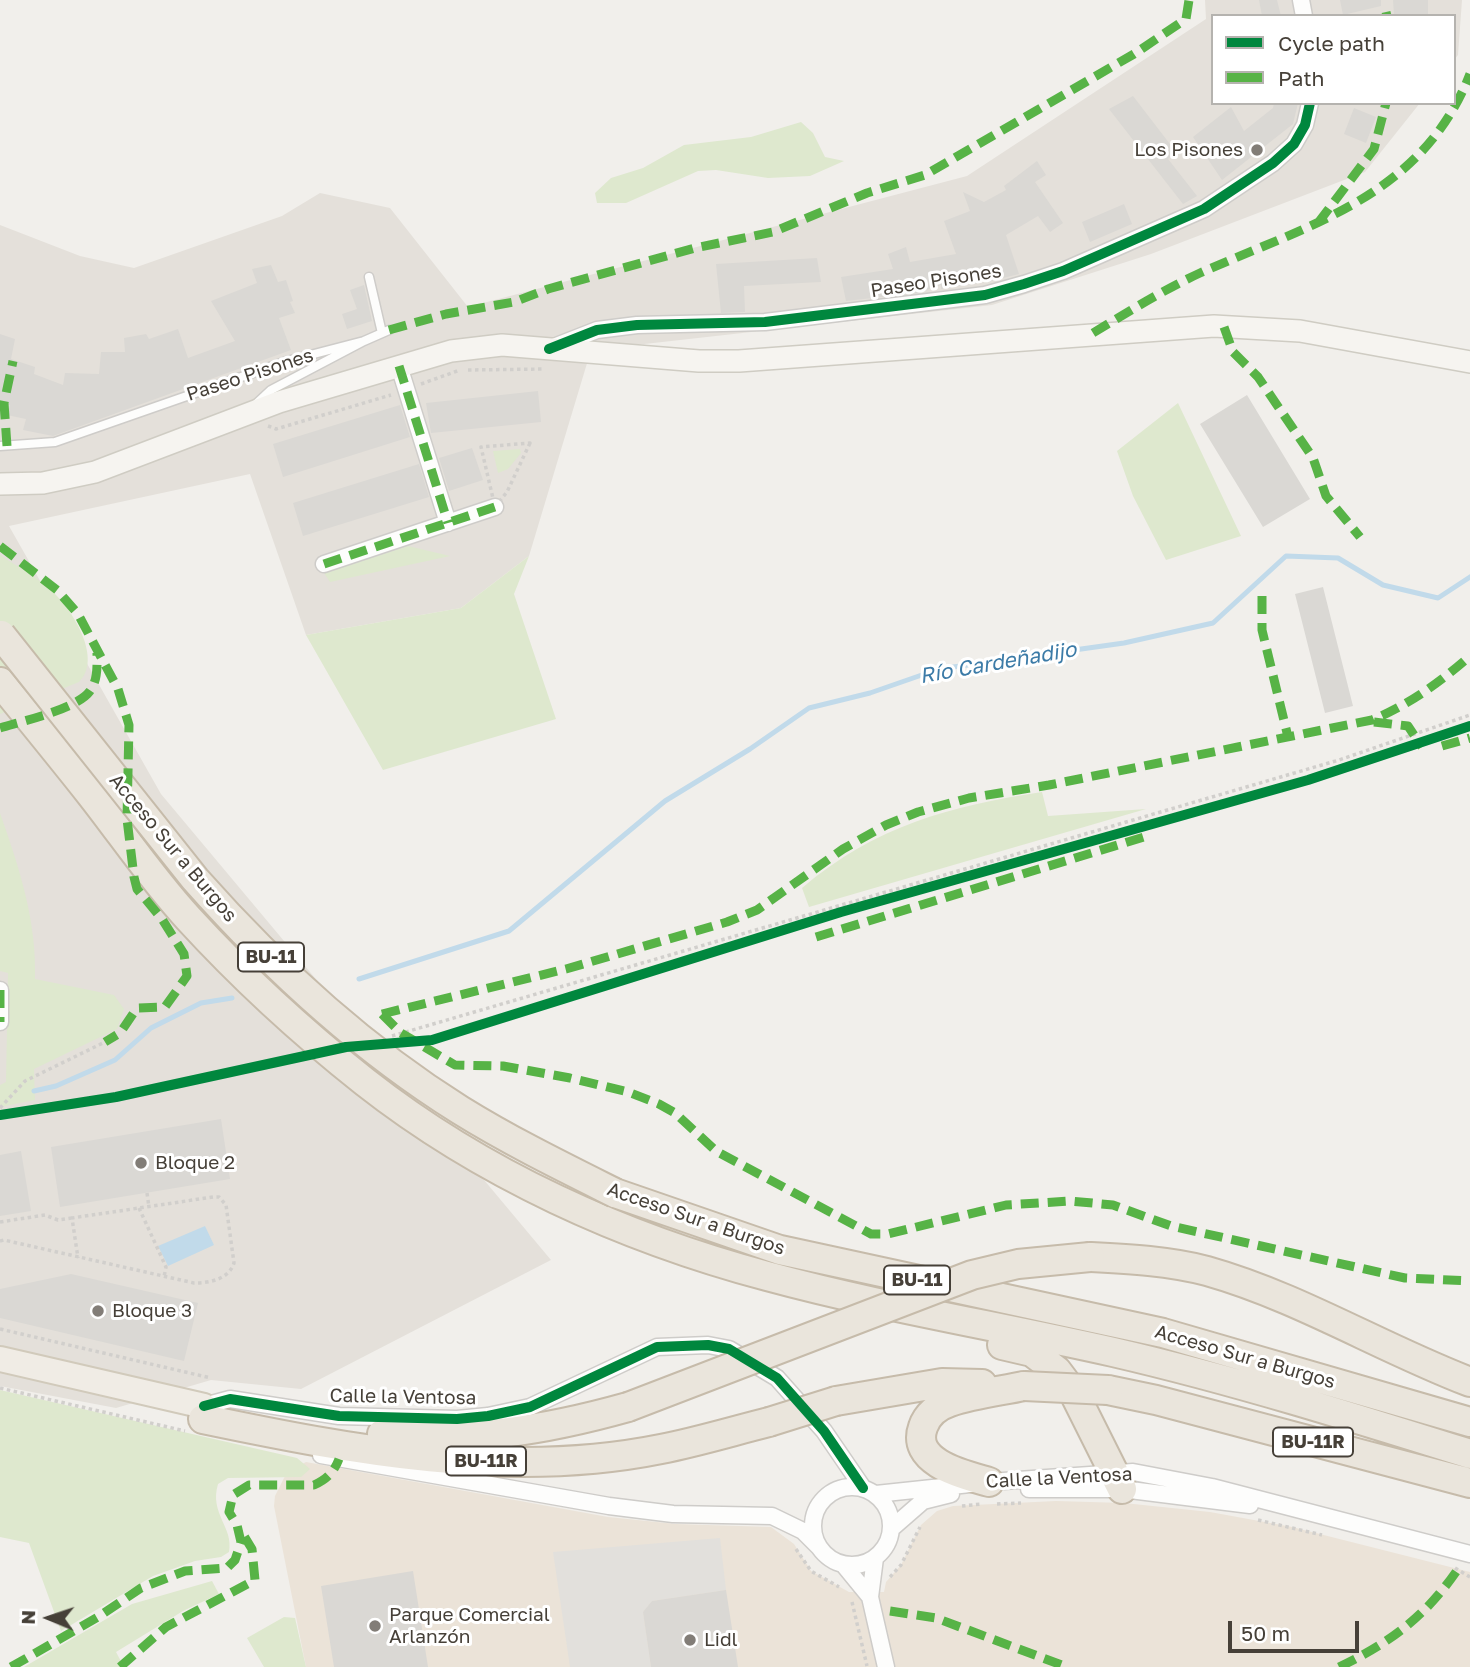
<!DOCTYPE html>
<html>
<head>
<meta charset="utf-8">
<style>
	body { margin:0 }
	#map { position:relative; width:1470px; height:1667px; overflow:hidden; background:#f1efeb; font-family:"Golos Text",sans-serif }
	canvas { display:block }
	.legend { position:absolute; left:1211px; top:14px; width:245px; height:91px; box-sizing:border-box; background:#fff; border:2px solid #b5b3af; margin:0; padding:9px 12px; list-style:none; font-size:21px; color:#464038 }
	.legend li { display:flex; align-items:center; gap:14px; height:35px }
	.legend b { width:35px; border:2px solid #b5b3af }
	.north { position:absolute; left:14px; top:1583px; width:70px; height:70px; -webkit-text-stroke:5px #fff; paint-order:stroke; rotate:272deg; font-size:19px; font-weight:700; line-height:28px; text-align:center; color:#464038 }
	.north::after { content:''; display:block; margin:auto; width:24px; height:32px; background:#464038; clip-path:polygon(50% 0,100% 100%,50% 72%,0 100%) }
	.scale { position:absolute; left:1228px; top:1621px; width:131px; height:32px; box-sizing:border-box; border:4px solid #464038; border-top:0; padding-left:9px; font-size:21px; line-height:24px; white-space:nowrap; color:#464038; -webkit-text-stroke:5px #fff; paint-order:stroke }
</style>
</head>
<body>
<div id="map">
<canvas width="1470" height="1667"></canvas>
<ul class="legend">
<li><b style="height:9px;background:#00873e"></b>Cycle path</li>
<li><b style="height:9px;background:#57b346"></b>Path</li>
</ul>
<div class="north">N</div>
<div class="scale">50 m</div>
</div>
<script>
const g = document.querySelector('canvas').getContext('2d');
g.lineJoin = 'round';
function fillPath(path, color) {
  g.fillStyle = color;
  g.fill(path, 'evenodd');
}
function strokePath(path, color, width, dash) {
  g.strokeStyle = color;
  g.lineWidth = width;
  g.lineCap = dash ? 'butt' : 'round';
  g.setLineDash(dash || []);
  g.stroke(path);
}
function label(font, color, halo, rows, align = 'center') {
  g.font = font + ' "Golos Text",sans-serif';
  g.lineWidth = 6;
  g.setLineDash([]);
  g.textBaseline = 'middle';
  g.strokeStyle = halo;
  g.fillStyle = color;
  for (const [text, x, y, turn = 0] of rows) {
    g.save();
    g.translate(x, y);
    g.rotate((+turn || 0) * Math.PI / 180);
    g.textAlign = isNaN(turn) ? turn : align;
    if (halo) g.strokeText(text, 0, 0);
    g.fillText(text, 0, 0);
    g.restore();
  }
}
const residential = new Path2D(`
	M1205,0H1462L1458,55L1454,60V16H1213V103H1420L1365,172L1151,254L992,305L591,350L529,556L461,608L306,635L250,474L9,526L161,794L551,1260L301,1389L211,1380L116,1408L0,1386V225L80,256L134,268L282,216L320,193L390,208L468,307L967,176L1206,19Z`);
const commercial = new Path2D(`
	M306,1462L608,1517L676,1524L771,1527L794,1544L811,1571L849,1592H884L886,1582L901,1565L921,1525L937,1511L953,1506L1056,1501L1124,1503L1210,1512L1292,1527L1470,1572V1667H306L274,1506L275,1496L287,1472Z`);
const green = new Path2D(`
	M801,122L813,133L825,157L844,161L810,176L768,178L716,170L698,171L626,203H597L595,193L611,178L643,168L684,145L751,137Z
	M1178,403L1241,536L1166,560L1133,496L1117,451Z
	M520,449L521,453L508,469L498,473L493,451Z
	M408,546L450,556L330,582L324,573Z
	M0,555C18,567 39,578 54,593C73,611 103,659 79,682L0,714Z
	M529,556L514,594L556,719L383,770L306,635L461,608Z
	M1042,792L1048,816L1146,809L809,907L802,888C875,826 950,806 1042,792Z
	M0,813C19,867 37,921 35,979L114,995L124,1009L117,1029L34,1069L35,1100L0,1107V1085L6,1082L8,973L0,971Z
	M0,1390L297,1458L310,1469L301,1477L228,1478L218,1484C209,1514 234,1527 229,1552L221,1557L195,1561L153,1576L61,1631L29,1543L0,1537Z
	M212,1581L219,1594L183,1611L116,1652L124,1667H24L132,1604Z
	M284,1617L295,1618L306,1667H264L247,1638Z`);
const parking = new Path2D(`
	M720,1538L726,1590L652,1601L643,1612L651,1667H570L553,1552Z`);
const water = new Path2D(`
	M205,1226L214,1245L168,1266L158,1246Z`);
const stream = new Path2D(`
	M359,979L509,931L665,801L750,749L809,708L870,693L939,669L1124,643L1213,623L1286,556L1338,558L1383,585L1438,598L1470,577
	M34,1091L56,1086L115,1060L151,1028L201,1003L232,998`);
const building = new Path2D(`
	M1259,0H1277L1281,16H1262Z
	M1340,0H1381V6L1343,15Z
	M1393,0H1428V16H1394Z
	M1133,96L1176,152L1168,159L1197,196L1183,204L1109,109Z
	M1274,103H1298L1293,124L1222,180L1193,137L1231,107L1244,131L1273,108Z
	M1354,108L1376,117L1366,143L1344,134Z
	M1037,161L1046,175L1035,182L1063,223L1050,232L1038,216L1006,235L1019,274L991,281L941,289V285L918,293L846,301L841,277L893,269L888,254L906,247L910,262L956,254L944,221L970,211L963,192L984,202L1006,190L1004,186Z
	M1124,204L1132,224L1090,242L1082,222Z
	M817,258L821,282L744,286L745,312L721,313L716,264Z
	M271,265L278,282L286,280L293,301L290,302L295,313L279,318L291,350L53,436L23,430L26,419L7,415L10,405L0,403V334L15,339L11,359L35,367L34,374L63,385L65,373L99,374L101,352H125L124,338L146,334L149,339L178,329L188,358L235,341L211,301L257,283L252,269Z
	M364,285L372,321L347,329L342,314L357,309L350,290Z
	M538,391L541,422L431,433L426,403Z
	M1247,395L1310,499L1263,527L1200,424Z
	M400,405L410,437L283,477L273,444Z
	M472,448L483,480L449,491L439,458Z
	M419,464L429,497L303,536L293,503Z
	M1323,587L1353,706L1325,713L1295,594Z
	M221,1119L230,1179L60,1207L51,1147Z
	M21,1151L31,1211L0,1216V1155Z
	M71,1274L198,1303L184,1361L0,1318V1289Z
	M413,1571L428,1667H334L321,1586Z
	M726,1590L738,1667H651L643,1612L652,1601Z`);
const path = new Path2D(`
	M468,370L544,369
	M421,384L460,370
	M268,426L276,429L391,395
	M530,443L507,492L495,507L481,447Z
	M392,1036L1339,760L1470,715
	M0,1108L25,1081L105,1042
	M147,1193L149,1207
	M139,1208L166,1267L164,1277
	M0,1222L45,1215L58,1220L72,1218
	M0,1241L4,1240L194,1283C210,1283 229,1279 234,1263L226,1205L219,1197H213L72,1218L78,1258
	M0,1329L211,1378
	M0,1388L185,1431
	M997,1504L1021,1503
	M962,1506L982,1504
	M1258,1520L1322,1535
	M796,1549L811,1571L839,1587
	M1455,1568L1470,1577
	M890,1577L901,1565L920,1527
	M852,1602L867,1666`);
const lane = new Path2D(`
	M369,277L382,333
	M364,341L389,330
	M0,446L55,442L287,361L364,341L271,390L256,404`);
const street = new Path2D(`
	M1301,0L1304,16
	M551,348L597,330L637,325L765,322L985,295L1024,284L1063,271L1204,209L1273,163L1294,144L1305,125L1310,103
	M399,366L448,523
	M324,564L495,507
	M0,990V1022
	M204,1406L230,1399L339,1416L457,1419L488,1416L530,1407L657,1347L708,1345L729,1349L777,1378L824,1431L863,1488
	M321,1455L609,1506L673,1514L772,1516L803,1531L819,1547
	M813 1526a39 39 0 1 1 78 0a39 39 0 1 1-78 0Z
	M1029,1489H1122L1250,1505
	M876,1494L989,1482L1133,1472L1212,1487L1470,1554
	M892,1528L923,1501L951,1494
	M875,1558L870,1597L886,1667
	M843,1564L870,1597`);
const secondary = new Path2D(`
	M0,484L43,483L95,472L279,402L451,351L502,345L699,361H739L1214,326L1300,331L1470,362`);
const primary = new Path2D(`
	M0,1359L204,1406`);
const highway = new Path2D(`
	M0,682C31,720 62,758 92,796C124,837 153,880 188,918C242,977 303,1033 365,1082C482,1174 624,1238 767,1276C881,1307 998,1326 1113,1352C1234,1380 1352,1417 1470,1454
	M615,1193L780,1250L1163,1333L1470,1422
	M1090,1257C1129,1259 1169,1261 1207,1271C1299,1297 1381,1348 1470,1382
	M1002,1345L1032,1352L1057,1371L1075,1395L1122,1489
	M1108,1390L1156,1400L1470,1483
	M836,1401L942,1383L982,1384
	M203,1419C352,1450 508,1480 661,1449C697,1442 733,1431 769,1422
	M382,1434C467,1443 546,1430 628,1407
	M989,1482C965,1475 910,1463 923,1427C927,1415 938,1406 950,1402C973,1394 1000,1391 1024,1386`);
const highwayBridge = new Path2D(`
	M1,635L195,879C272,966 361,1048 460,1110C510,1141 563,1167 615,1193
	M1024,1386L1108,1390
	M628,1407L972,1275L1018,1264L1090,1257
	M769,1422L836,1401`);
const quiet = new Path2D(`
	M1386,12L1387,16
	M1318,223L1374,149L1386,103
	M1224,327L1233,352L1258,377L1313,458L1326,496L1360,537
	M389,330L446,314L514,302L548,289L695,248L773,232L867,193L925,175L1134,54L1186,19L1189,0
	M1093,333C1128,312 1163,290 1200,273C1308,225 1422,197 1470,74
	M399,366L448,523
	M7,446L4,403L13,361
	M0,546L57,590L78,614L118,689L129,725L127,819L134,877L137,889L162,919L184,954L187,976L165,1007L137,1008L120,1033L105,1042
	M324,564L495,507
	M1262,596V630L1288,737
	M1374,722L1408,726L1422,747
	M0,728C23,721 77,709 90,691C98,680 97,666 97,653
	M1442,746L1470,738
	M816,937L1144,837
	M0,990V1022
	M382,1014L401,1033L455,1065L503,1066L570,1078L628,1092L659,1104L675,1113L716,1151L871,1234H888L1006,1205L1070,1201L1113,1205L1171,1226L1405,1278L1470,1281
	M382,1014L566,969L727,922L757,910L843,849L886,825L918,812L969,798L1049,785L1372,720C1410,704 1439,683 1470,656
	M890,1611L936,1618L1067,1667
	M11,1667L98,1617L141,1588L185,1571L227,1568L235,1560L241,1542L237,1525L229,1512L233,1495L249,1485H314C327,1479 334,1472 339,1459
	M120,1667L166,1627L255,1580L252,1549L241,1531
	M1339,1667C1390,1643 1426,1616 1458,1569`);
const cycleway = new Path2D(`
	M549,349L597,330L637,325L765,322L985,295L1024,284L1063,271L1204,209L1273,163L1294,144L1305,125L1310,103
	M0,1115L116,1097L346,1047L432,1040L841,912L1308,780L1470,726
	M204,1406L230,1399L339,1416L457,1419L488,1416L530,1407L657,1347L708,1345L729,1349L777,1378L824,1431L863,1488`);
const markers = [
	[1257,150,7,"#827d77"],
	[141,1163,7,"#827d77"],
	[98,1311,7,"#827d77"],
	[375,1626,7,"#827d77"],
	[690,1640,7,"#827d77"]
];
const shields = [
	[271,957,66],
	[917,1280,66],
	[1313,1442,80],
	[486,1461,80]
];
const shieldNames = [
	["BU-11",271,957],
	["BU-11",917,1280],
	["BU-11R",1313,1442],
	["BU-11R",486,1461]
];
const poiNames = [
	["Los Pisones",1243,150,"right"],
	["Bloque 2",155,1163],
	["Bloque 3",112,1311],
	["Parque Comercial",389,1615],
	["Arlanzón",389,1637],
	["Lidl",704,1640]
];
const streetNames = [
	["Paseo Pisones",936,281,-9],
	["Paseo Pisones",250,375,-18],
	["Acceso Sur a Burgos",173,848,50],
	["Acceso Sur a Burgos",696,1219,19],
	["Acceso Sur a Burgos",1245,1357,16],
	["Calle la Ventosa",403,1397,1],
	["Calle la Ventosa",1059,1478,-3]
];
const waterNames = [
	["Río Cardeñadijo",998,663,-10]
];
fillPath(residential, '#e4e0da');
fillPath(commercial, '#ebe3d8');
fillPath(green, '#dee8ce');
fillPath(parking, '#e2e0dc');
fillPath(water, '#c1daea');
strokePath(stream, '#c1daea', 5);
fillPath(building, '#dad8d4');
strokePath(lane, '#ceccc9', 11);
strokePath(street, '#ceccc9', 19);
strokePath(secondary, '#cfccc3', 24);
strokePath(primary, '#d1cabb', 28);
strokePath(highway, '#c6bbaa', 32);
strokePath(path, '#d1cfcc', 3.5, [3.5, 3.5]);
strokePath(lane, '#fdfdfc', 8);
strokePath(street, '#fdfdfc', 16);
strokePath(secondary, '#f6f4f0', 21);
strokePath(primary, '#f0ece5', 24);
strokePath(highway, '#eae5dc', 28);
strokePath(highwayBridge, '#c6bbaa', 32, []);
strokePath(highwayBridge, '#eae5dc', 28);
strokePath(quiet, '#57b346', 9, [18, 9]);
strokePath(cycleway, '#00873e', 10);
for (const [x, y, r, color] of markers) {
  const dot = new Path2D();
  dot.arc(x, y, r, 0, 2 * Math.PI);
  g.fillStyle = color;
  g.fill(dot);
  strokePath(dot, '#fff', 2.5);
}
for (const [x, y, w] of shields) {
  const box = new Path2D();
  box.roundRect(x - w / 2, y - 14.5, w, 29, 5);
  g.fillStyle = '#fff';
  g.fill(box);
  strokePath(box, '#464038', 2);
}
label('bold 18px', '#464038', null, shieldNames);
label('19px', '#464038', '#fff', poiNames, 'left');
label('19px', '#464038', '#fff', streetNames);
label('italic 21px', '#3c7ba7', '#fff', waterNames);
</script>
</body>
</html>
